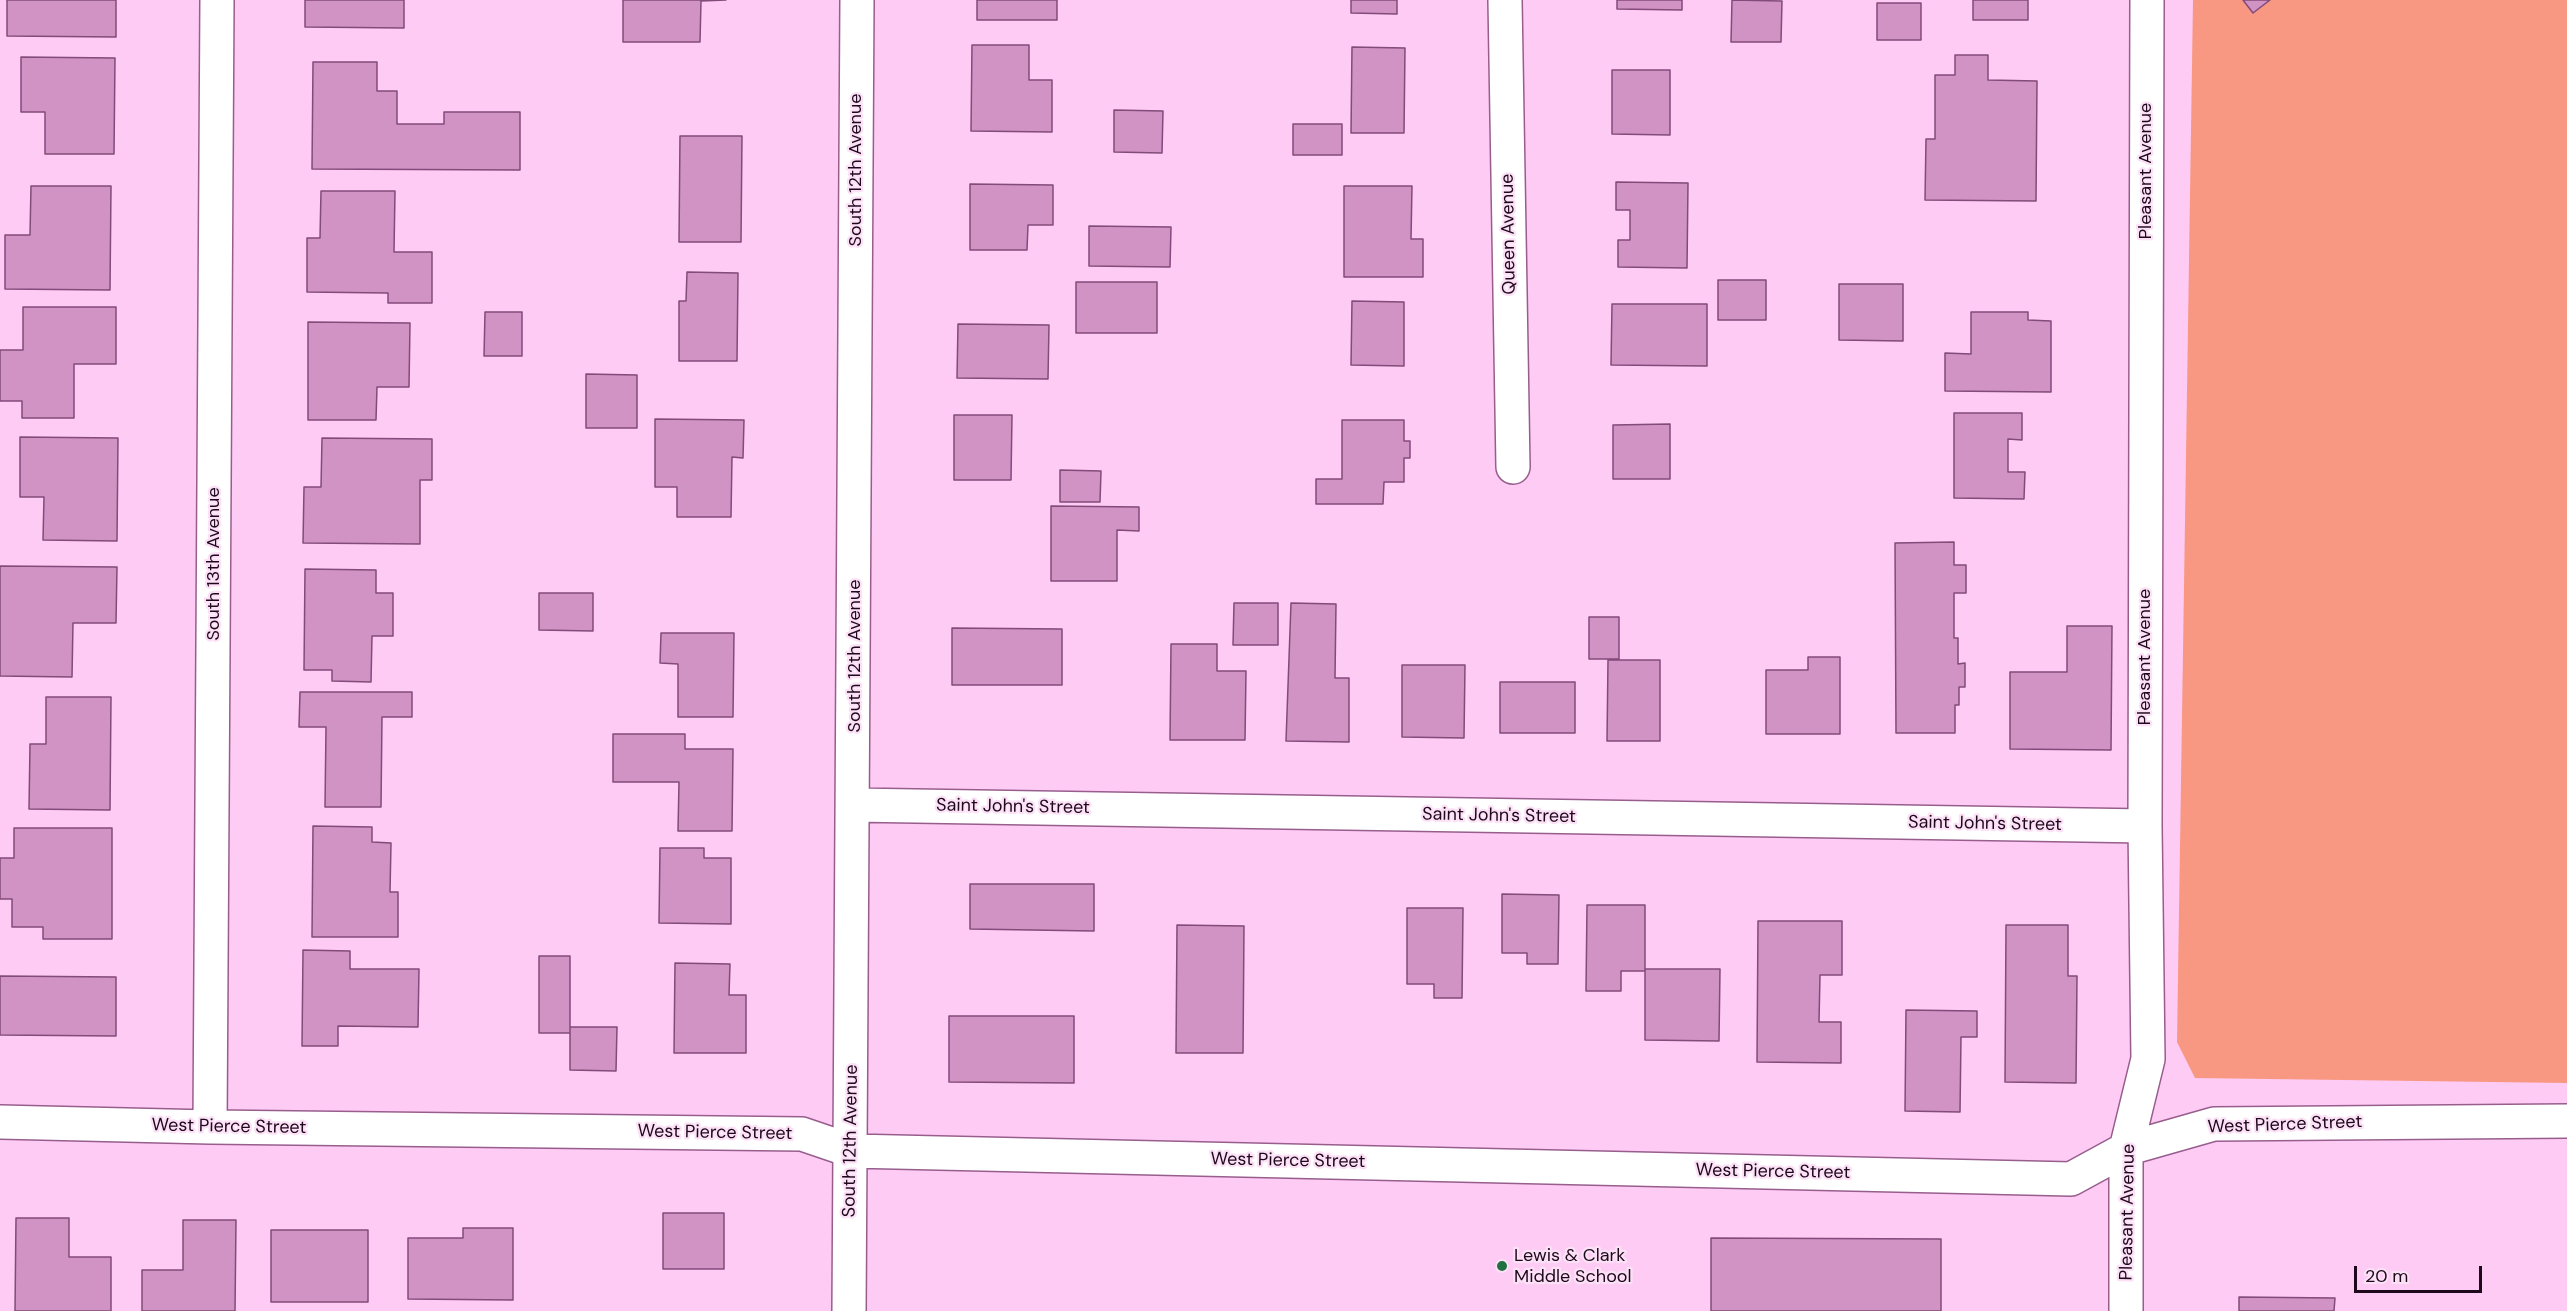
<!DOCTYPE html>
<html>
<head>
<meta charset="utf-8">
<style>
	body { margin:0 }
	#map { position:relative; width:2567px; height:1311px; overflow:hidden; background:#fecbf4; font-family:"DM Sans",sans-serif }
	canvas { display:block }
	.scale { position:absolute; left:2354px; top:1266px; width:128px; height:27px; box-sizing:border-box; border:3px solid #1e081b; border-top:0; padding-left:8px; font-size:18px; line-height:21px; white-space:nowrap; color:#1e081b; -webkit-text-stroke:4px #fce1f6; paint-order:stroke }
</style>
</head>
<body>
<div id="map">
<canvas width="2567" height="1311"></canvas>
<div class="scale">20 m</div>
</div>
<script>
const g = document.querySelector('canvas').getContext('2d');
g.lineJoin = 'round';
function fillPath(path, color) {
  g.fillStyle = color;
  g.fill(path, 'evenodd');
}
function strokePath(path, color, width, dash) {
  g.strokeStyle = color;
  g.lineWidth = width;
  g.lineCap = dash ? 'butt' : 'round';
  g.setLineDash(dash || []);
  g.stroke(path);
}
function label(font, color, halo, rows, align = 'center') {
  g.font = font + ' "DM Sans",sans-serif';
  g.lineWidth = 4.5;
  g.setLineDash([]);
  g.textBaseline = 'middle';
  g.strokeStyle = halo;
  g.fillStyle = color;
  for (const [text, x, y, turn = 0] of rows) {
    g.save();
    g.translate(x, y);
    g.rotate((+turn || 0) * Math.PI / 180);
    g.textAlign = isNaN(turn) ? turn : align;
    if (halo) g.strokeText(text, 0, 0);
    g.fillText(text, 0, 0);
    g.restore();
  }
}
const green = new Path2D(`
	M2193,0H2567V1083L2195,1078L2177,1042Z`);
const building = new Path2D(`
	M7,0H116V37L7,36Z
	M305,0H404V28L305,27Z
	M623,0H726L701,1L700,42H623Z
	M977,0H1057V20H977Z
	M1351,0H1397V14L1351,13Z
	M1617,0H1682V10L1617,9Z
	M1732,0L1782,1L1781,42H1731Z
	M1973,0H2028V20H1973Z
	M2243,0H2270L2253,13Z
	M1877,3H1921V40H1877Z
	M972,45H1029V80H1052V132L971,131Z
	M1352,47L1405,48L1404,133H1351Z
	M1955,55H1988V80L2037,81L2036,201L1925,200L1926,139H1935V75H1955Z
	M21,57L115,58L114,154H45V112H21Z
	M313,62H377V91H397V124H444V112H520V170L312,169Z
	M1612,70H1670V135L1612,134Z
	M1114,110L1163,111L1162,153L1114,152Z
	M1293,124H1342V155H1293Z
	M680,136H742L741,242H679Z
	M1616,182L1688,183L1687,268L1618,267V240H1630V210H1616Z
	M970,184L1053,185V225H1028L1027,250H970Z
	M31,186H111L110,290L5,289V235H30Z
	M1344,186H1412L1411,239H1423V277H1344Z
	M321,191H395L394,252H432V303H388V293L307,292V238H320Z
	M1089,226L1171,227L1170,267L1089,266Z
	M687,272L738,273L737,361H679V301H686Z
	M1718,280H1766V320H1718Z
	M1076,282H1157V333H1076Z
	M1839,284H1903V341L1839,340Z
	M1352,301L1404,302V366L1351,365Z
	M1612,304H1707V366L1611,365Z
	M23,307H116V364H74V418H22V401H0V350H23Z
	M485,312H522V356H484Z
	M1971,312H2028V320L2051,321V392L1945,391V353L1971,354Z
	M308,322L410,323L409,387H377L376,420H308Z
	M958,324L1049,325L1048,379L957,378Z
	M586,374L637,375V428H586Z
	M1954,413H2022V440L2008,439V472H2025L2024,499L1954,498Z
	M954,415H1012L1011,480H954Z
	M655,419L744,420L743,458L732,457L731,517H677V487H655Z
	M1342,420H1404V441H1410V458H1404V482H1384L1383,504H1316V479H1342Z
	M1670,424V479H1613V425Z
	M20,437L118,438L117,541L43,540L44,497H20Z
	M322,438L432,439V480H420V544L303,543L304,487H321Z
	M1060,470L1101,471L1100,502H1060Z
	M1051,506L1139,507V531L1117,530V581H1051Z
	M1954,542V565H1966V593H1954V638H1958V664L1965,663V687H1959V705H1955V733H1896L1895,543Z
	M0,566L117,567L116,623H73L72,677L0,676Z
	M305,569L376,570V593H393V636H372L371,682L332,681V670H304Z
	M539,593H593V631L539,630Z
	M1234,603H1278V645H1233Z
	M1291,603L1336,604L1335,678H1349V742L1286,741Z
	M1589,617H1619V659H1589Z
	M2067,626H2112L2111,750L2010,749V672H2067Z
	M952,628L1062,629V685H952Z
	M661,633H734L733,717H678V664L660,663Z
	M1171,644H1217V671H1246L1245,740H1170Z
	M1808,657H1840V734H1766V670H1808Z
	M1608,660H1660V741H1607Z
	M1402,665H1465L1464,738L1402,737Z
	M1500,682H1575V733H1500Z
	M300,692H412V717H382L381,807H325L326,727H299Z
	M46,697H111L110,810L29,809L30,744H46Z
	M613,734H685V749H733L732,831H678L679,782H613Z
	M313,826L372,827V842L391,843L390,892H398V937H312Z
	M14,828H112V939H43V927H12V899H0V858H14Z
	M660,848H704V858H731V924L659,923Z
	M970,884H1094V931L970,929Z
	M1502,894L1559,895L1558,964H1527V953H1502Z
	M1587,905H1645V971H1621V991H1586Z
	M1407,908H1463L1462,998H1434V984H1407Z
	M1758,921H1842V975H1820L1819,1022H1841V1063L1757,1062Z
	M1177,925L1244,926L1243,1053H1176Z
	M2006,925H2068V976H2077L2076,1083L2005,1082Z
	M303,950L350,951V969H419L418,1027L338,1026V1046H302Z
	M539,956H570V1033H539Z
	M675,963L730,964L729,995H746V1053H674Z
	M1645,969H1720L1719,1041L1645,1040Z
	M0,976L116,977V1036L0,1035Z
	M1906,1010L1977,1011V1037H1961L1960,1112L1905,1111Z
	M949,1016H1074V1083L949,1082Z
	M570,1027H617L616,1071L570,1070Z
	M663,1213H724V1269H663Z
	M16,1218H69V1257H111V1311H15Z
	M183,1220H236L235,1311H142V1270H183Z
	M463,1228H513V1300L408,1299V1238H463Z
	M271,1230H368V1302H271Z
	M1711,1238L1941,1239V1311H1711Z
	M2239,1297L2335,1298L2334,1311H2239Z`);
const street = new Path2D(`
	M1505,0L1513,467
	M854,805L2145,826
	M0,1122L210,1127L802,1134L852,1151L2071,1179L2126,1149L2214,1124L2567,1121
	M210,1127L217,0
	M849,1311L857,0
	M2126,1311V1149L2148,1059L2145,826L2147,0`);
const markers = [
	[1502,1266,6,"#207041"]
];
const streetNames = [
	["South 12th Avenue",856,170,-90],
	["Pleasant Avenue",2146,171,-90],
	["Queen Avenue",1509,234,-91],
	["South 13th Avenue",214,564,-90],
	["South 12th Avenue",855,656,-90],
	["Pleasant Avenue",2145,657,-90],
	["Saint John's Street",1013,807,1],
	["Saint John's Street",1499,816,1],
	["Saint John's Street",1985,824,1],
	["West Pierce Street",2285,1125,-2],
	["West Pierce Street",229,1127,1],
	["West Pierce Street",715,1133,1],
	["South 12th Avenue",851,1141,-89],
	["West Pierce Street",1288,1161,1],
	["West Pierce Street",1773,1172,1],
	["Pleasant Avenue",2128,1212,-89]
];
const poiNames = [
	["Lewis & Clark",1514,1256],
	["Middle School",1514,1277]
];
fillPath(green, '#f89882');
fillPath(building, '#d093c4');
strokePath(building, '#824b79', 1.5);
strokePath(street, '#975e8d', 36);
strokePath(street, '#fff', 33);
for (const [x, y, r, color] of markers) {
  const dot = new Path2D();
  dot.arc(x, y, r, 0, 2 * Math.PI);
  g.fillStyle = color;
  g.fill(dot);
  strokePath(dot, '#fce1f6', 2);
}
label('18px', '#1e081b', '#fce1f6', streetNames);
label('18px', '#1e081b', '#fce1f6', poiNames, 'left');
</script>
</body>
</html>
